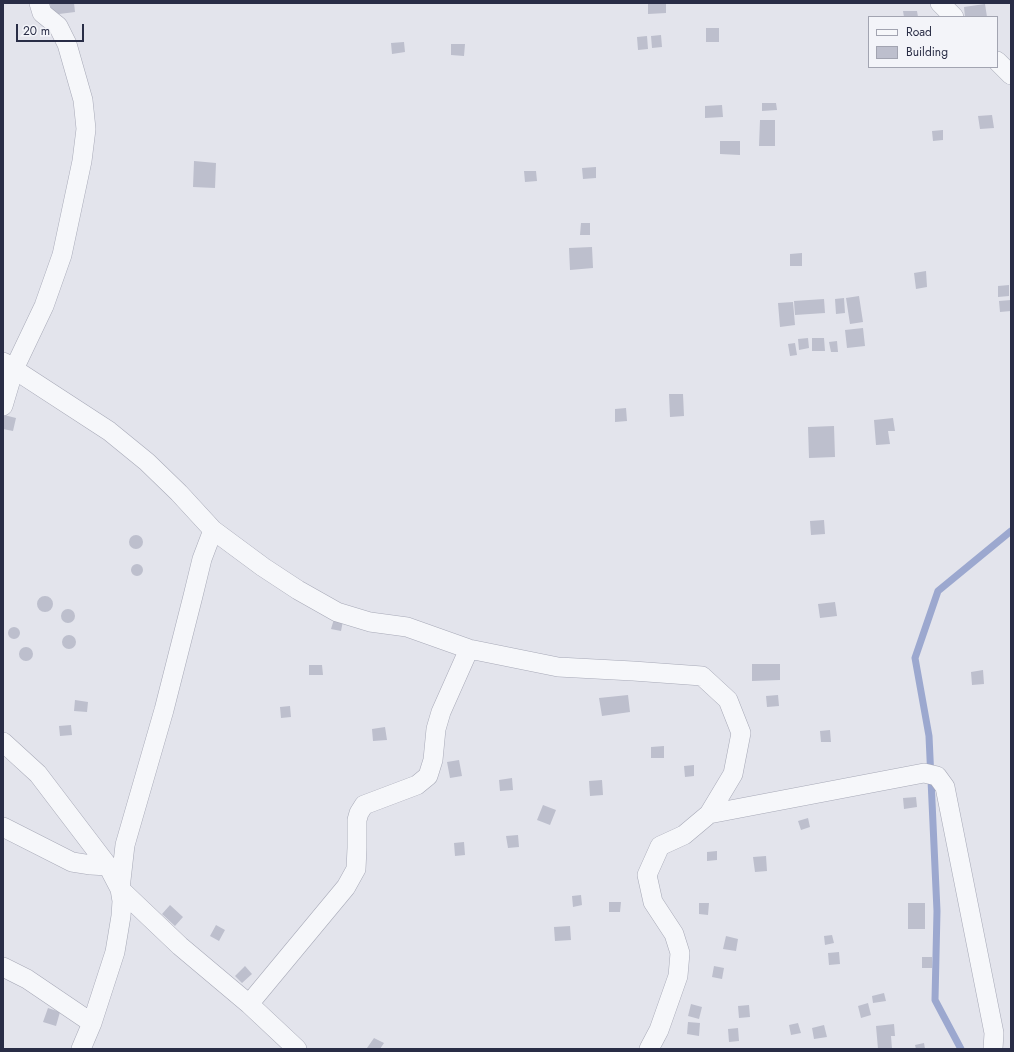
<!DOCTYPE html>
<html>
<head>
<meta charset="utf-8">
<style>
	body { margin:0 }
	#map { position:relative; width:1014px; height:1052px; overflow:hidden; background:#e3e4ec; font-family:Jost,sans-serif }
	canvas { display:block }
	.frame { position:absolute; inset:0; border:4px solid #292d46; pointer-events:none }
	.legend { position:absolute; left:868px; top:16px; width:130px; height:52px; box-sizing:border-box; background:#f3f4f9; border:1px solid #a2a4b1; margin:0; padding:5px 7px; list-style:none; font-size:12px; color:#292d46 }
	.legend li { display:flex; align-items:center; gap:8px; height:20px }
	.legend b { width:20px; border:1px solid #a2a4b1 }
	.scale { position:absolute; left:16px; top:24px; width:68px; height:18px; box-sizing:border-box; border:2px solid #292d46; border-top:0; padding-left:5px; font-size:12px; line-height:14px; white-space:nowrap; color:#292d46; -webkit-text-stroke:3px #f3f4f9; paint-order:stroke }
</style>
</head>
<body>
<div id="map">
<canvas width="1014" height="1052"></canvas>
<div class="frame"></div>
<ul class="legend">
<li><b style="height:5px;background:#f6f7fa"></b>Road</li>
<li><b style="height:11px;background:#bdbfcd"></b>Building</li>
</ul>
<div class="scale">20 m</div>
</div>
<script>
const g = document.querySelector('canvas').getContext('2d');
g.lineJoin = 'round';
function strokePath(path, color, width, dash) {
  g.strokeStyle = color;
  g.lineWidth = width;
  g.lineCap = dash ? 'butt' : 'round';
  g.setLineDash(dash || []);
  g.stroke(path);
}
function fillPath(path, color) {
  g.fillStyle = color;
  g.fill(path, 'evenodd');
}
const stream = new Path2D(`
	M961,1049L935,1000L937,911L929,736L915,658L938,591L1011,531`);
const building = new Path2D(`
	M50,3H74L75,12L51,15Z
	M648,3H666V13L648,14Z
	M985,4L987,17H965L964,7Z
	M903,11H917L918,17H904Z
	M706,28H719V42H706Z
	M661,35L662,47L652,48L651,36Z
	M647,36L648,49L638,50L637,37Z
	M404,42L405,52L392,54L391,43Z
	M451,44H465L464,56L451,55Z
	M762,103H776L777,110L762,111Z
	M722,105L723,117L705,118V106Z
	M992,115L994,128L980,129L978,116Z
	M760,120H775V146H759Z
	M943,130V140L933,141L932,131Z
	M720,141H740V155L720,154Z
	M194,161L216,163L215,188L193,187Z
	M596,167V178L583,179L582,168Z
	M524,171H536L537,181L525,182Z
	M581,223H590V235H580Z
	M592,247L593,268L570,270L569,248Z
	M802,253V266H790V254Z
	M926,271L927,287L916,289L914,273Z
	M1009,285V296L998,297V286Z
	M859,296L863,322L850,324L846,298Z
	M844,298L845,313L836,314L835,299Z
	M824,299L825,313L795,315L794,301Z
	M1011,300V311L1000,312L999,301Z
	M793,302L795,325L780,327L778,303Z
	M863,328L865,346L847,348L845,330Z
	M808,338L809,348L799,350L798,339Z
	M812,338H824L825,351H812Z
	M837,341L838,352H831L829,342Z
	M795,343L797,355L790,356L788,344Z
	M669,394H683L684,416L670,417Z
	M626,408L627,421L615,422V409Z
	M4,415L16,418L13,431L3,429V421Z
	M893,418L895,431H888L890,444L876,445L874,420Z
	M834,426L835,457L809,458L808,427Z
	M824,520L825,534L811,535L810,521Z
	M129 542a7 7 0 1 1 14 0a7 7 0 1 1-14 0Z
	M131 570a6 6 0 1 1 12 0a6 6 0 1 1-12 0Z
	M37 604a8 8 0 1 1 16 0a8 8 0 1 1-16 0Z
	M835,602L837,616L820,618L818,604Z
	M61 616a7 7 0 1 1 14 0a7 7 0 1 1-14 0Z
	M334,619L343,621L341,631L331,629Z
	M8 633a6 6 0 1 1 12 0a6 6 0 1 1-12 0Z
	M62 642a7 7 0 1 1 14 0a7 7 0 1 1-14 0Z
	M19 654a7 7 0 1 1 14 0a7 7 0 1 1-14 0Z
	M752,664H780V680L752,681Z
	M309,665H322L323,675H309Z
	M983,670L984,684L972,685L971,672Z
	M628,695L630,712L602,716L599,698Z
	M778,695L779,706L767,707L766,696Z
	M75,700L88,702L87,712L74,711Z
	M290,706L291,717L281,718L280,707Z
	M71,725L72,735L60,736L59,726Z
	M385,727L387,740L373,741L372,729Z
	M830,730L831,742H821L820,731Z
	M664,746V758H651V747Z
	M459,760L462,776L450,778L447,762Z
	M694,765V776L685,777L684,766Z
	M512,778L513,790L500,791L499,780Z
	M602,780L603,795L590,796L589,781Z
	M916,797L917,807L904,809L903,798Z
	M543,805L556,810L550,825L537,820Z
	M808,818L810,827L801,830L798,821Z
	M518,835L519,847L508,848L506,836Z
	M464,842L465,855L455,856L454,843Z
	M717,851V860L707,861V852Z
	M766,856L767,871L755,872L753,857Z
	M581,895L582,905L573,907L572,896Z
	M609,902H621L620,912H609Z
	M699,903H709L708,915L699,914Z
	M908,903H925V929H908Z
	M170,905L183,917L175,926L162,914Z
	M216,925L225,930L219,941L210,936Z
	M570,926L571,940L555,941L554,927Z
	M832,935L834,943L825,945L824,936Z
	M726,936L738,939L736,951L723,949Z
	M839,952L840,964L829,965L828,953Z
	M922,957H932V968H922Z
	M245,966L252,974L242,983L235,976Z
	M714,966L724,968L722,979L712,977Z
	M884,993L886,1001L873,1003L872,996Z
	M868,1003L871,1015L861,1018L858,1006Z
	M691,1004L702,1007L699,1019L688,1016Z
	M749,1005L750,1017L739,1018L738,1006Z
	M48,1008L60,1012L56,1026L43,1022Z
	M688,1022L700,1023L699,1036L687,1034Z
	M798,1023L801,1033L791,1035L789,1025Z
	M894,1024L895,1036H891L892,1049H878L876,1026Z
	M824,1025L827,1037L814,1039L812,1028Z
	M738,1028L739,1041L729,1042L728,1029Z
	M374,1038L384,1043L380,1049H369L367,1048Z
	M924,1043L925,1049H916L915,1045Z`);
const minor = new Path2D(`
	M940,3L954,17
	M997,61L1011,75
	M3,362L109,431L147,462L179,493L213,530L263,567L298,590L337,612L370,622L407,627L469,649L558,667L633,671L702,676L728,700L741,733L733,774L709,814L684,835L660,846L647,875L653,902L674,934L680,953L678,976L659,1030L649,1049
	M3,406L14,369L44,306L62,255L82,161L86,129L83,100L67,44L58,26L42,13L39,3
	M3,742L38,774L108,866L120,889L180,946L249,1004L297,1049
	M709,814L924,773L937,776L945,787L994,1033L993,1049
	M3,827L72,862L91,865L108,866
	M3,967L27,979L92,1023
	M249,1004L346,887L356,869L357,848V820L359,813L364,805L417,785L428,776L433,760L436,729L441,712L469,649
	M81,1049L92,1023L115,952L121,916L122,901L120,889L125,845L164,710L193,596L202,559L213,530`);
strokePath(stream, '#9ca8cf', 7);
fillPath(building, '#bdbfcd');
strokePath(minor, '#a7a9b7', 20);
strokePath(minor, '#f6f7fa', 19);
</script>
</body>
</html>
